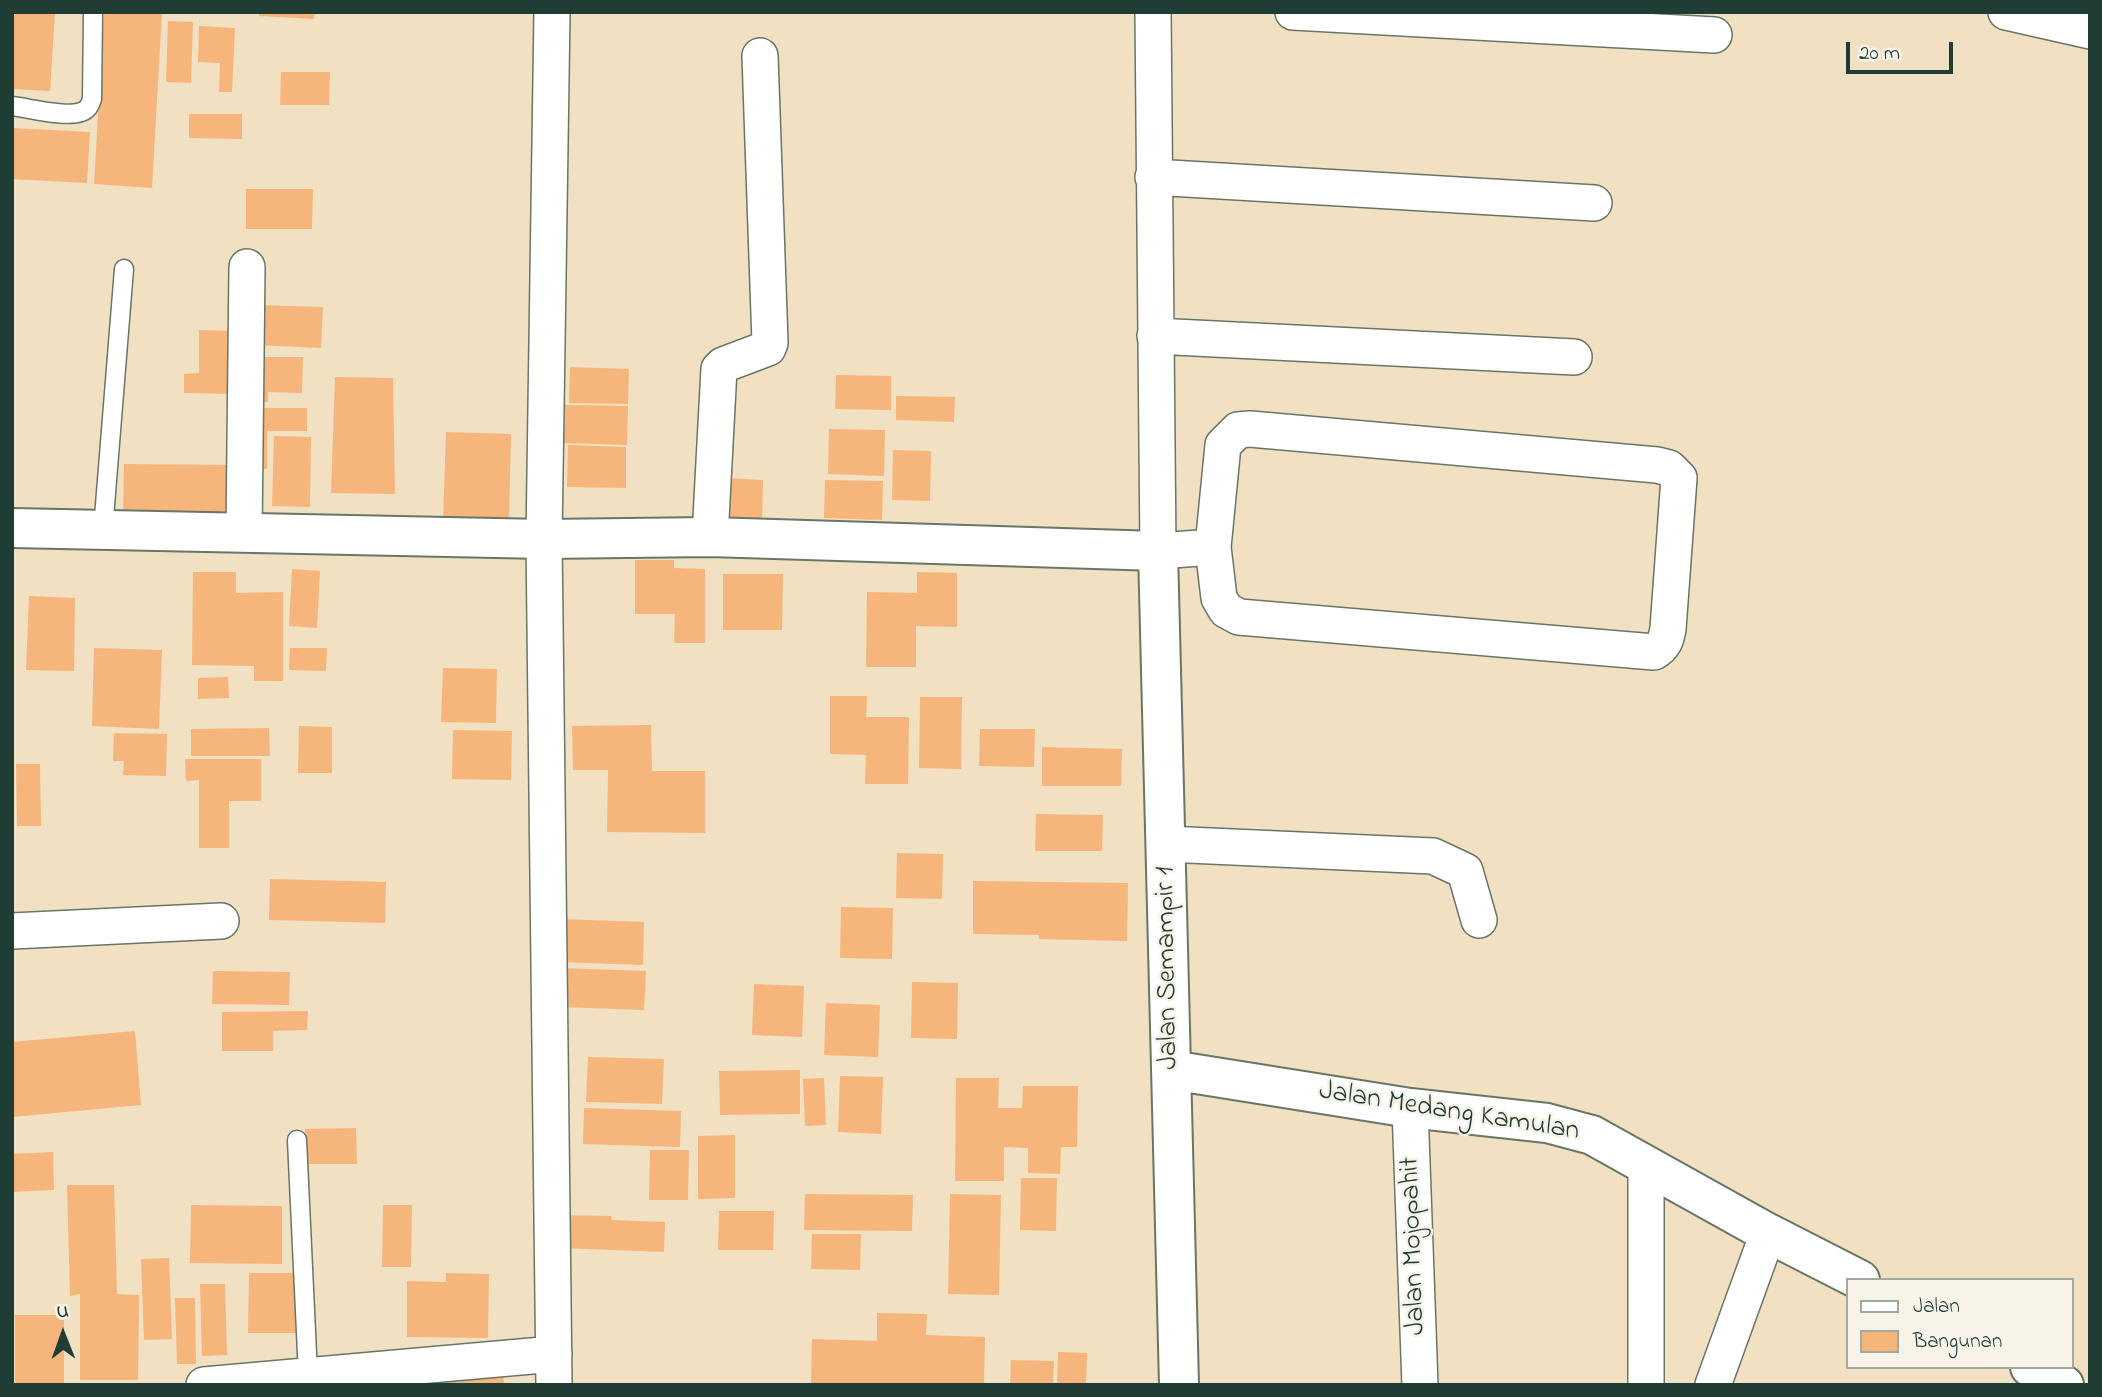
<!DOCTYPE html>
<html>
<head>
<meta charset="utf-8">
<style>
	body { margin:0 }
	#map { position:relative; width:2102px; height:1397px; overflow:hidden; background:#f1e0c2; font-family:"Indie Flower",sans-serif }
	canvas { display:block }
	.frame { position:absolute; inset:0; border:14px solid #1f3d34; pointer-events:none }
	.legend { position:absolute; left:1846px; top:1278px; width:228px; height:91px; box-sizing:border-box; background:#f7f3e8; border:2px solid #a1aaa0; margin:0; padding:9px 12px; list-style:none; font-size:21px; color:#1f3d34 }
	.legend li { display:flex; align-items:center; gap:14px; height:35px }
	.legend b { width:35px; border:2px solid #a1aaa0 }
	.north { position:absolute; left:28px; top:1299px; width:70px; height:70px; -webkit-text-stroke:5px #f7f3e8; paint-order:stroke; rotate:359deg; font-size:19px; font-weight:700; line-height:28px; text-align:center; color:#1f3d34 }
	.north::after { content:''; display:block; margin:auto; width:24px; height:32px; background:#1f3d34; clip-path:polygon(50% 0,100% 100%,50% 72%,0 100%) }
	.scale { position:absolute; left:1846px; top:42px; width:107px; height:32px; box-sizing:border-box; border:4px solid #1f3d34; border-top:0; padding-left:9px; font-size:21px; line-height:24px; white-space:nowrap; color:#1f3d34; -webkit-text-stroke:5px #f7f3e8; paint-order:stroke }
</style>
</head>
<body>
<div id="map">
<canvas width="2102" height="1397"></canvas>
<div class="frame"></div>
<ul class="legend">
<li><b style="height:9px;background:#fff"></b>Jalan</li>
<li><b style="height:19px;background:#f6b57b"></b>Bangunan</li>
</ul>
<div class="north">U</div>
<div class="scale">20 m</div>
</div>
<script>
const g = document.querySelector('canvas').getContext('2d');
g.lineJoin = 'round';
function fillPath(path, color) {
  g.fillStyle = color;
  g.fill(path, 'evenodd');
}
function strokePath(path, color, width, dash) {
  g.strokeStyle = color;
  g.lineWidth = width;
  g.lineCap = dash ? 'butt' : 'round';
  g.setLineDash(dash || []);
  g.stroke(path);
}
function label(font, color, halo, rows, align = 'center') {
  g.font = font + ' "Indie Flower",sans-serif';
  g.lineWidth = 5;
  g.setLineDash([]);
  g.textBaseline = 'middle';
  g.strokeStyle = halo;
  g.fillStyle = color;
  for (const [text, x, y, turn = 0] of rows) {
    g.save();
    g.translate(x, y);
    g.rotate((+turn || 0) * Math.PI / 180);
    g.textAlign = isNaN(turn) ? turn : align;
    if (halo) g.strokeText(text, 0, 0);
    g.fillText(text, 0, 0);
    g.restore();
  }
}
const building = new Path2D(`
	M12,12H55L50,91L12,89Z
	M104,12H162L152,188L94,184Z
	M260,12H315L314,19L259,16Z
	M168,21L193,22L191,83L166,82Z
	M199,26L235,28L232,92H219L220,63L198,62Z
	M281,72H330L329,105H280Z
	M189,114H242V139L189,138Z
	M12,128L90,132L87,183L12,179Z
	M246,189H313L312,229H246Z
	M255,305L323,307L321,348L254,345Z
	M199,330L234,331V394L184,393V374L199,373Z
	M252,357H303L302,393L268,392V402H251Z
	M570,367L629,369L628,404L569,403Z
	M836,375L891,376V410L835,409Z
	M335,377L393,378L395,494L331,493Z
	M896,396L955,397L954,422L896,420Z
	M565,405L628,406L627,445L564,443Z
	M249,408H307V431H267V469H249Z
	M829,429L885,430L884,476L828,474Z
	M446,432L511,434L509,522L443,521Z
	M274,436L311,437L310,507L272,506Z
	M568,445L626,447V488L567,487Z
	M893,450L931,451L930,501L892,500Z
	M124,464L240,465V516L123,514Z
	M725,478L763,480L762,523L724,522Z
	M825,480L883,481L882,520L824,518Z
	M635,560H674V568L705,569V643H674L675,614H635Z
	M292,569L320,571L317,628L289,626Z
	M193,572H236V593L283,592V681H254V666L192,665Z
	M917,572L957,573V627L916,626V667H866L867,592L917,593Z
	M723,574H783L782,630H723Z
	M29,596L75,598L74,671L26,670Z
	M94,648L162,650L159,729L92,726Z
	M290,648H327L326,671L289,670Z
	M443,668L497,669L496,723L441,722Z
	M228,677L229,698L198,699V678Z
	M830,696H867L866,717H909L908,784H865L866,755L830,754Z
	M920,697H962L961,769L919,768Z
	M651,725L652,771H705V833L607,832L608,770H573L572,726Z
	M299,726L332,727V773H298Z
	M269,728L270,756H191V729Z
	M980,729H1035L1034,767L979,766Z
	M453,730L512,731L511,780L452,779Z
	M114,733L167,734L166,776L123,775L124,761H113Z
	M1042,747L1122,749L1121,786H1042Z
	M185,759H261V801H229V848H199V780L186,781Z
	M16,764H40L41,826H17Z
	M1036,814L1103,815L1102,851H1035Z
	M897,853L943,854L942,899L896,898Z
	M270,879L386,882L385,923L269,920Z
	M973,881L1128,883L1127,941L1039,939V935L973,934Z
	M841,907L893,908L892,959L840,958Z
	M561,919L644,922L643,965L560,962Z
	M561,968L646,971L644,1010L560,1007Z
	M213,971L290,972L289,1005L212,1004Z
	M912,982L958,983L957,1039L911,1038Z
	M754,984L804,986L802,1037L752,1035Z
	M826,1003L880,1005L878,1057L824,1055Z
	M308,1011L307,1030L273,1031V1051H222V1012Z
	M135,1031L141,1105L12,1117V1042Z
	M588,1057L664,1059L662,1104L586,1102Z
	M800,1070V1114L720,1115L719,1071Z
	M840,1076L883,1077L881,1134L838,1132Z
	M824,1078L826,1125L805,1126L803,1079Z
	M956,1078H999L998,1108H1022L1023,1086H1078L1077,1147H1061L1060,1174L1028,1173V1148L1004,1147V1181H955Z
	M584,1108L681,1111L680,1147L583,1144Z
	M356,1128L357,1164H306L305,1129Z
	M735,1135V1198L698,1199V1136Z
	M650,1150H689L688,1200H649Z
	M53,1152L54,1190L12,1192V1154Z
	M1021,1178H1057L1056,1231L1020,1230Z
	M67,1185H114L117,1294L139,1295L138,1380H80V1294L70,1296Z
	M805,1194L913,1195L912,1231L804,1230Z
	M950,1194L1001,1195L999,1295L948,1294Z
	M191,1205L282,1206V1264L190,1263Z
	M383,1205H412L411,1267H382Z
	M719,1211H774L773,1250H718Z
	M560,1215L611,1216L612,1220L665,1222L664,1252L560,1248Z
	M812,1234H861L860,1270L811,1269Z
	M169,1258L172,1339L144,1340L141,1259Z
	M249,1273H297L296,1333H248Z
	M446,1273L489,1274L488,1338L407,1337V1281L446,1282Z
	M200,1284H225L227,1355L202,1356Z
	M175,1298H195L196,1364H177Z
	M877,1313L927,1314L926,1335L985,1337L984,1385H811L812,1339L877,1341Z
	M15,1315H64V1385H15Z
	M1058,1352L1087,1353L1086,1385H1057Z
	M1011,1360L1054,1361L1053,1385H1010Z
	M503,1370L504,1385H430L429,1373Z`);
const service = new Path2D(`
	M12,106C29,108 66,118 81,112C88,110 90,105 92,99L93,12
	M103,530L124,269
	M297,1140L308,1375`);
const minor = new Path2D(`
	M552,12L544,539L554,1385
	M1153,12L1158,551L1213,547L1219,598L1226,610L1239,617L1654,652C1664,646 1666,640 1668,629L1679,478L1669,468L1657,465L1250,429L1238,430L1223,445L1213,547
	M1293,12L1714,35
	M2006,12L2090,31
	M1153,177L1594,203
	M1155,336L1574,357
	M244,533L247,267
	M710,537L719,369L723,365L768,348L770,343L760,56
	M1166,844L1433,856L1465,871L1479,920
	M12,931L221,921
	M1410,1108L1420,1385
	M1646,1166V1385
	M204,1385L554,1354
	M1713,1385L1768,1233`);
const tertiary = new Path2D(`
	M12,528L544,539L710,537L1158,551L1179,1385
	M1171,1070L1410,1108L1547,1123L1592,1135L1768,1233L1860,1280
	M2030,1367L2064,1385`);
const streetNames = [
	["Jalan Semampir 1",1169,968,-91],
	["Jalan Medang Kamulan",1449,1113,9],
	["Jalan Mojopahit",1415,1246,-92]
];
fillPath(building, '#f6b57b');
strokePath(service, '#687666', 21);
strokePath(minor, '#687666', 38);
strokePath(tertiary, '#687666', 42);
strokePath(service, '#fff', 18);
strokePath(minor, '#fff', 35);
strokePath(tertiary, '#fff', 38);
label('28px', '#1f3d34', '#f7f3e8', streetNames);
</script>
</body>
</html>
